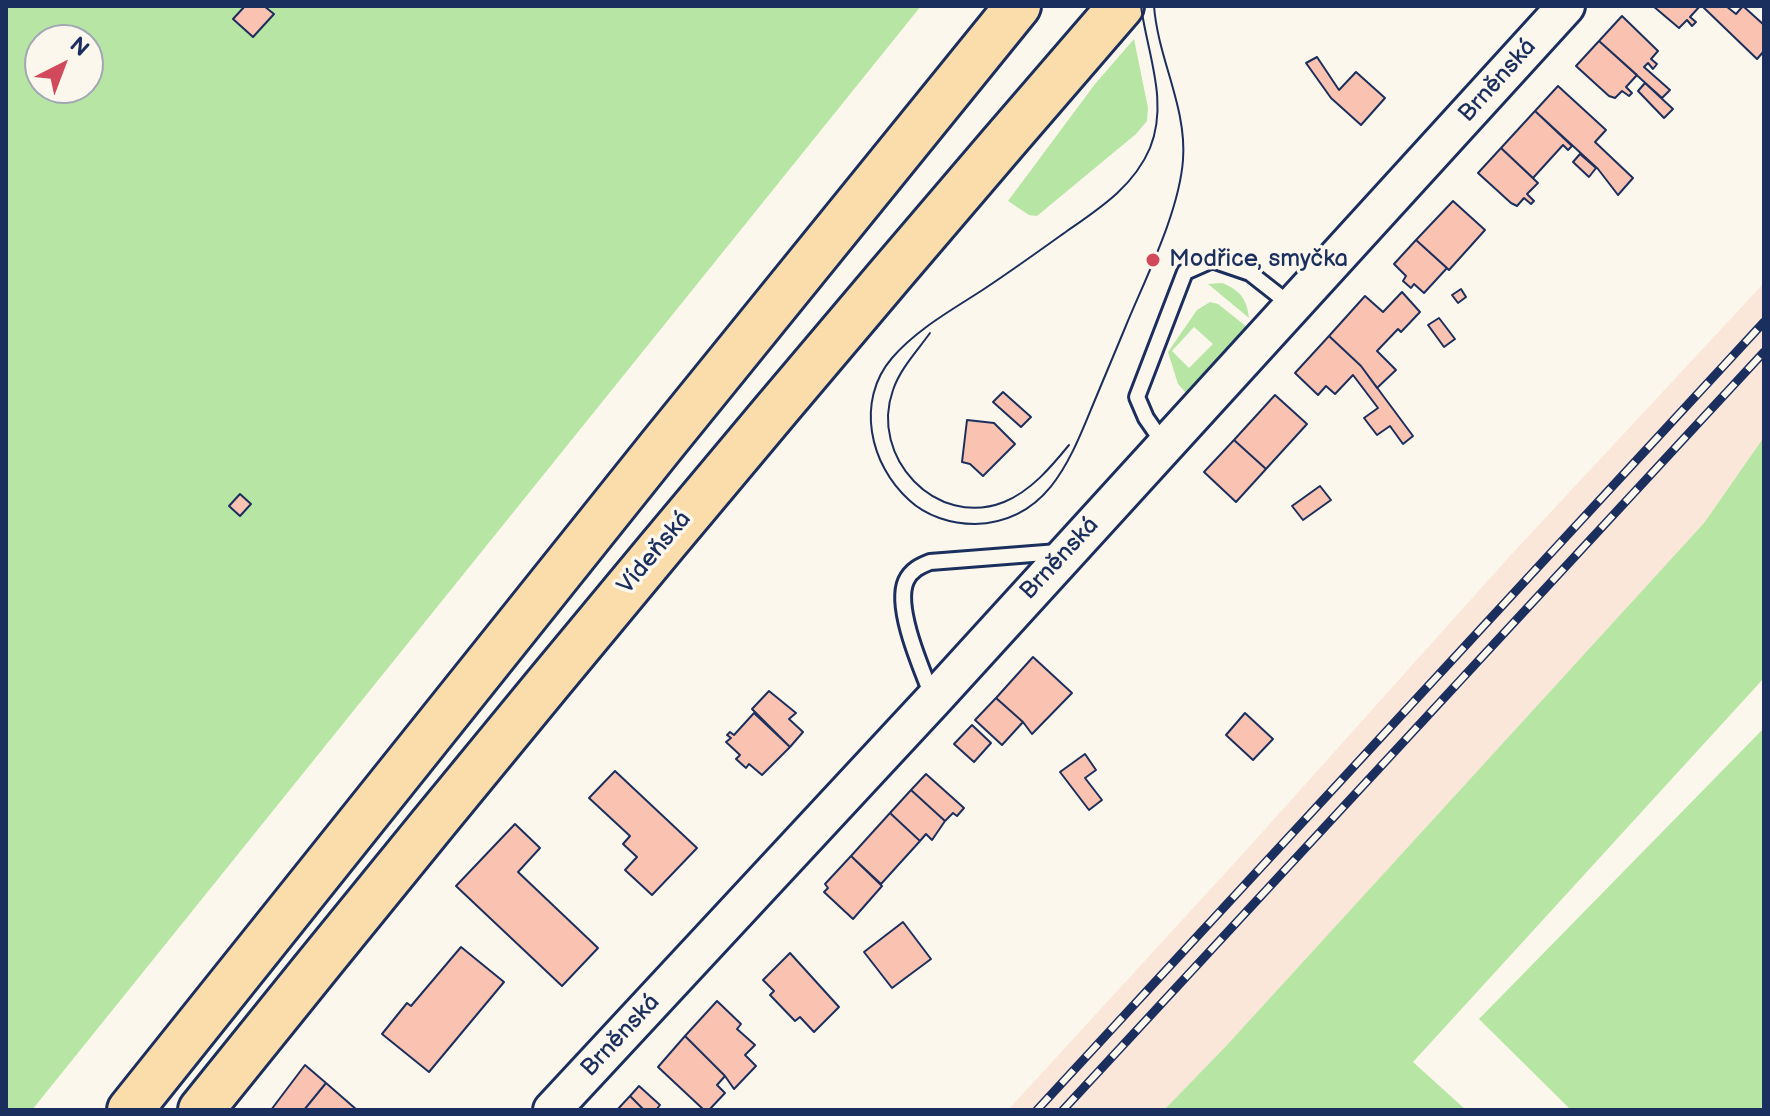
<!DOCTYPE html>
<html>
<head>
<meta charset="utf-8">
<style>
	body { margin:0 }
	#map { position:relative; width:1770px; height:1116px; overflow:hidden; background:#fbf7ec; font-family:"Balsamiq Sans",sans-serif }
	canvas { display:block }
	.frame { position:absolute; inset:0; border:8px solid #1b2f5e; pointer-events:none }
	.north { position:absolute; left:24px; top:24px; width:80px; height:80px; box-sizing:border-box; background:#fbf7ec; border:2px solid #a1a7b3; border-radius:50%; rotate:42deg; font-size:22px; font-weight:700; line-height:32px; text-align:center; color:#1b2f5e }
	.north::after { content:''; display:block; margin:auto; width:28px; height:36px; background:#d1495b; clip-path:polygon(50% 0,100% 100%,50% 72%,0 100%) }
</style>
</head>
<body>
<div id="map">
<canvas width="1770" height="1116"></canvas>
<div class="frame"></div>
<div class="north">N</div>
</div>
<script>
const g = document.querySelector('canvas').getContext('2d');
g.lineJoin = 'round';
function fillPath(path, color) {
  g.fillStyle = color;
  g.fill(path, 'evenodd');
}
function strokePath(path, color, width, dash) {
  g.strokeStyle = color;
  g.lineWidth = width;
  g.lineCap = dash ? 'butt' : 'round';
  g.setLineDash(dash || []);
  g.stroke(path);
}
function label(font, color, halo, rows, align = 'center') {
  g.font = font + ' "Balsamiq Sans",sans-serif';
  g.lineWidth = 7;
  g.setLineDash([]);
  g.textBaseline = 'middle';
  g.strokeStyle = halo;
  g.fillStyle = color;
  for (const [text, x, y, turn = 0] of rows) {
    g.save();
    g.translate(x, y);
    g.rotate((+turn || 0) * Math.PI / 180);
    g.textAlign = isNaN(turn) ? turn : align;
    if (halo) g.strokeText(text, 0, 0);
    g.fillText(text, 0, 0);
    g.restore();
  }
}
const built = new Path2D(`
	M1764,283V437L1704,523L1227,1045L1164,1110H1008L1249,847L1509,557Z`);
const green = new Path2D(`
	M6,6H921L32,1110H6ZM40,40H88V88H40Z
	M1134,39L1148,108L1147,121L1136,134L1037,216L1029,215L1008,201L1095,84Z
	M1222,283C1240,290 1247,299 1249,318L1208,284Z
	M1210,302L1218,304L1247,327L1245,332L1187,394L1178,384L1168,352L1197,310ZM1194,327L1213,344L1189,368L1172,351Z
	M1764,437V678L1413,1062L1466,1110H1164L1227,1045L1704,523Z
	M1764,728V1110H1571L1479,1019Z`);
const building = new Path2D(`
	M245,6H264L274,14L253,37L233,19Z
	M1653,6H1700L1690,17L1696,22L1692,26L1687,20L1679,28Z
	M1702,6H1726L1736,14L1743,6L1764,25V51L1757,59Z
	M1622,16L1658,51L1651,59L1657,64L1653,69L1648,63L1644,67L1670,90L1662,98L1599,41Z
	M1599,41L1637,75L1626,87L1632,93L1629,96L1622,91L1615,98L1609,96L1576,66Z
	M1317,57L1339,90L1356,72L1385,98L1361,125L1331,98L1306,63Z
	M1645,83L1673,109L1664,118L1638,91Z
	M1558,86L1606,130L1595,142L1633,178L1618,195L1598,169L1535,111Z
	M1535,111L1572,146L1568,150L1563,145L1533,178L1501,148Z
	M1501,148L1538,183L1527,194L1534,201L1531,204L1524,198L1517,206L1511,203L1478,173Z
	M1580,154L1596,168L1589,177L1573,162Z
	M1453,201L1485,230L1449,270L1416,240Z
	M1416,240L1447,268L1424,293L1414,284L1411,288L1403,281L1406,276L1394,264Z
	M1461,289L1466,297L1458,303L1452,295Z
	M1402,292L1420,312L1401,332L1398,329L1377,351L1396,370L1377,388L1361,366L1329,336L1365,296L1383,312Z
	M1439,318L1455,339L1444,347L1428,325Z
	M1329,336L1361,366L1413,436L1403,444L1390,426L1377,435L1364,418L1378,408L1353,375L1335,394L1326,386L1318,395L1295,373Z
	M1003,392L1031,417L1021,427L993,402Z
	M1275,395L1307,424L1266,469L1234,440Z
	M967,420L994,423L1015,444L983,476L970,464L962,462Z
	M1234,440L1266,469L1236,502L1204,472Z
	M1320,486L1331,500L1303,520L1292,506Z
	M240,494L251,504L240,516L229,506Z
	M1033,657L1072,693L1032,734L1023,722L996,698Z
	M769,691L796,713L789,719L803,732L790,747L752,709Z
	M996,698L1023,722L1002,745L975,720Z
	M754,713L790,747L762,775L749,764L746,768L736,759L740,755L726,742L731,738L727,735L730,732L734,735Z
	M1245,713L1273,739L1253,760L1226,735Z
	M972,725L991,743L974,762L954,744Z
	M1085,754L1096,770L1085,778L1102,800L1089,810L1060,772Z
	M615,771L697,848L652,895L625,870L637,857L623,844L630,836L589,798Z
	M926,774L964,808L957,816L953,813L945,821L911,790Z
	M911,790L945,821L932,840L926,834L920,841L890,813Z
	M890,813L920,841L881,884L851,856Z
	M515,824L540,848L518,872L598,948L562,986L456,886Z
	M851,856L882,886L853,919L824,892L828,888L825,884Z
	M903,922L931,959L892,988L864,952Z
	M461,947L504,982L429,1072L382,1034L407,1003L411,1006Z
	M790,953L839,1007L814,1032L800,1017L795,1021L770,995L774,991L763,980Z
	M717,1001L741,1024L737,1029L755,1045L745,1055L756,1066L734,1089L725,1076L685,1036Z
	M685,1036L725,1076L717,1085L725,1093L709,1110H704L658,1067Z
	M305,1065L326,1083L304,1110H271Z
	M326,1083L357,1110H304Z
	M639,1086L660,1105L656,1110H644L630,1096Z
	M630,1096L644,1110H617Z`);
const service = new Path2D(`
	M1164,444L1146,418L1137,397L1185,272L1212,260L1250,273L1292,306
	M933,698C923,672 894,608 906,581C911,570 920,566 930,562L1058,552`);
const tertiary = new Path2D(`
	M552,1110L934,699L1566,6`);
const trunk = new Path2D(`
	M130,1110L662,445L1018,6
	M201,1110C501,736 807,368 1121,6`);
const tram = new Path2D(`
	M1141,6C1147,53 1169,101 1150,148C1134,186 1100,208 1067,231C1039,251 1010,272 981,291C950,311 916,330 892,358C855,401 870,465 909,500C926,516 951,524 975,524C1046,522 1069,463 1092,407C1103,381 1114,354 1125,328C1145,279 1179,213 1183,160C1187,107 1158,59 1154,6
	M930,333C917,351 900,369 893,390C869,457 936,529 1004,502C1031,491 1051,467 1069,445`);
const rail = new Path2D(`
	M1037,1110L1764,322
	M1063,1110L1764,352`);
const markers = [
	[1153,260,8,"#d1495b"]
];
const streetNames = [
	["Brněnská",1498,81,-48],
	["Vídeňská",655,553,-50],
	["Brněnská",1060,559,-47],
	["Brněnská",621,1036,-47]
];
const poiNames = [
	["Modřice, smyčka",1169,260]
];
fillPath(built, '#fbe7da');
fillPath(green, '#b7e5a4');
fillPath(building, '#fac2b0');
strokePath(building, '#1b2f5e', 2);
strokePath(service, '#1b2f5e', 20);
strokePath(tertiary, '#1b2f5e', 42);
strokePath(trunk, '#1b2f5e', 50);
strokePath(service, '#fbf7ec', 14);
strokePath(tertiary, '#fbf7ec', 36);
strokePath(trunk, '#faddab', 44);
strokePath(tram, '#1b2f5e', 2);
strokePath(rail, '#1b2f5e', 9);
strokePath(rail, '#fbf7ec', 6, [18]);
for (const [x, y, r, color] of markers) {
  const dot = new Path2D();
  dot.arc(x, y, r, 0, 2 * Math.PI);
  g.fillStyle = color;
  g.fill(dot);
  strokePath(dot, '#fbf7ec', 3);
}
label('24px', '#1b2f5e', '#fbf7ec', streetNames);
label('24px', '#1b2f5e', '#fbf7ec', poiNames, 'left');
</script>
</body>
</html>
